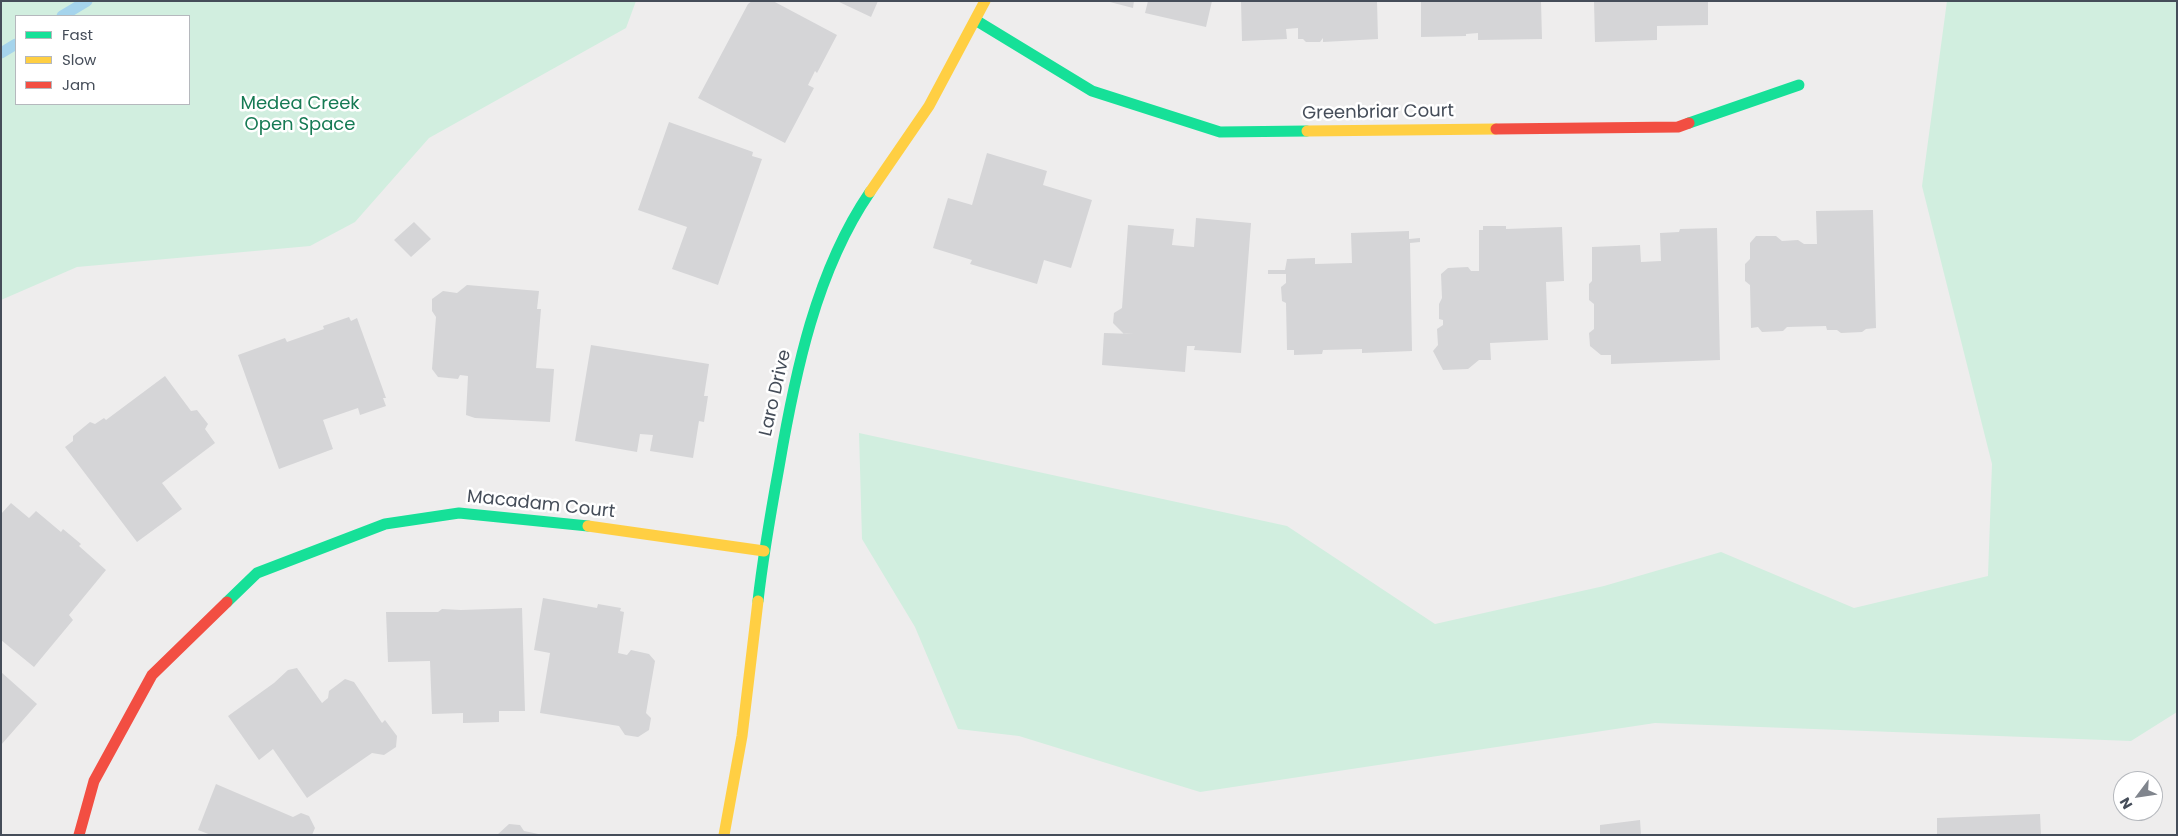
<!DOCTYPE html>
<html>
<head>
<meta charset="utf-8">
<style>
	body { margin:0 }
	#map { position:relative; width:2178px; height:836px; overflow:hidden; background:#eeeded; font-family:Poppins,sans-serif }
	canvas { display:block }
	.frame { position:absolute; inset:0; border:2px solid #454d59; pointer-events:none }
	.legend { position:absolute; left:15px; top:15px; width:175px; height:90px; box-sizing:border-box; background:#fff; border:1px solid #b5b8bd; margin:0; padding:6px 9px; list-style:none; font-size:15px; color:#454d59 }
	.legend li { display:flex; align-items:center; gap:10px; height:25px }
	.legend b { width:25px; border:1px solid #b5b8bd }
	.north { position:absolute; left:2113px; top:771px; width:50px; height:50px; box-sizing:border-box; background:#fff; border:1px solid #b5b8bd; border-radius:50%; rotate:239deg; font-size:14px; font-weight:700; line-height:20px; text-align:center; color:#454d59 }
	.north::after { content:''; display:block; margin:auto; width:18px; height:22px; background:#80858d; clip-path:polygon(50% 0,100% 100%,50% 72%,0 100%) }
</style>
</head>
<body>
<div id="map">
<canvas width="2178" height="836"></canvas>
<div class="frame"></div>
<ul class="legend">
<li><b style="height:6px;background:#16e098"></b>Fast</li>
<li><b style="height:6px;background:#ffcf43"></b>Slow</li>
<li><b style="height:6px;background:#f24e42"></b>Jam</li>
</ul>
<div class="north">N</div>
</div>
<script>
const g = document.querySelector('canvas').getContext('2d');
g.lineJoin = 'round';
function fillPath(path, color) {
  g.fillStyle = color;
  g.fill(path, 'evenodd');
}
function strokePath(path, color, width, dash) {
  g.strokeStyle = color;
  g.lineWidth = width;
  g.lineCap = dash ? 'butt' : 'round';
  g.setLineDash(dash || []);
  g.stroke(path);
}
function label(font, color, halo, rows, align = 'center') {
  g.font = font + ' Poppins,sans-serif';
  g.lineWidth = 5;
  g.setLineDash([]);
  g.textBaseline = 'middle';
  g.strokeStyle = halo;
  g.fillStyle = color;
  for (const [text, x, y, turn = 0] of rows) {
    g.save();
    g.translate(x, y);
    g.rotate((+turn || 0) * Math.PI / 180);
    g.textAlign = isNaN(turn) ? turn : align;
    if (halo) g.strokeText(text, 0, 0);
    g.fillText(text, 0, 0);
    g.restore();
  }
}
const green = new Path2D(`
	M1,1H636L626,28L429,138L355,222L310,246L77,267L1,300ZM16,16H189V104H16Z
	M1947,1H2177V712L2131,741L1655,723L1200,792L1019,736L958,729L915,627L862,539L859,433L1287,526L1435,624L1604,586L1721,552L1854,608L1988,576L1992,464L1922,186Z`);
const stream = new Path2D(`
	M62,16L87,1
	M1,53L16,44`);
const building = new Path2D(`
	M752,1H773L837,35L817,73L815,71L808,85L814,88L785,143L698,98L748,4Z
	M837,1H878L871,17Z
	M1106,1H1134L1133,8Z
	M1148,1H1212L1206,27L1145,13Z
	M1241,1H1377L1378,39L1323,42V38L1320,42H1306L1303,39H1298V28L1286,29L1287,39L1242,41Z
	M1421,1H1541L1542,39L1478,40V33L1466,34V36L1421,37Z
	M1594,1H1708V25L1657,26V40L1595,42Z
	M669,122L753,152L752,156L762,159L718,285L672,269L687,227L638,210Z
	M987,153L1047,171L1043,185L1092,200L1071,268L1044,260L1037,284L970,264L972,260L933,248L948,198L972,205Z
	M1873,210L1876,328L1866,329L1862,332L1841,333L1837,330H1827L1826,326L1787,327L1783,331L1762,332L1758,327L1751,328L1750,285L1745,281V264L1750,259V243L1756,236H1776L1782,241L1798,240L1804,244H1817L1816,211Z
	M1196,218L1251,223L1241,353L1194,350L1195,346H1187L1185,372L1102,365L1104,333L1134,334H1124L1113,323L1114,313L1122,308L1128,225L1174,229L1172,245L1194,247Z
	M414,222L431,239L411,257L394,240Z
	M1483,226H1506V229L1562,227L1564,281L1546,282L1548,340L1490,343L1491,360H1479L1468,369L1443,370L1433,351L1438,345L1437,329L1443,325V320L1439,319V304L1442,298L1441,274L1448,268L1468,267L1471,271H1479V230H1483Z
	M1717,228L1720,360L1611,364V355H1601L1590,346L1589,333L1594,329V304L1589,300V284L1592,281V247L1640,245L1641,262L1661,261L1660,233L1679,232L1680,229Z
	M1409,231V239L1420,238V242L1410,243L1412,351L1362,353V349L1323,350L1322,354L1294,355V350H1287L1286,303L1282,301L1281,287L1286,283V274H1268V270H1285L1287,259L1315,258V264L1352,263L1351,233Z
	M467,285L539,291L537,309H541L536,368L554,369L550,422L475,418L466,415L468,376L460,375L458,379L438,377L432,369L436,317L432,311V299L443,291L457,293Z
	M349,317L351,321L357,318L386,398H383L386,406L360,415L358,408L323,420L333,449L279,469L238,355L285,338L287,342L324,329L323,326Z
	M591,345L709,364L704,396H708L704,422L699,421L693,458L650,451L653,435L640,434L637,452L575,441Z
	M165,376L191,411L197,410L208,424L205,429L215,443L162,483L182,509L137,542L65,447L73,441V436L90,422L95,424L104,418L106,420Z
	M11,503L29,518L36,511L61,532L63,529L81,544L79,546L106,570L69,615L73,620L34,667L1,640V514Z
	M543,598L597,608L598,604L621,608L620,611L624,612L618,653L627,655L631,650L649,654L655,661L646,713L651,718L649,730L638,737L625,735L619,726L540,713L550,653L534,650Z
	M522,608L525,711H499V722L463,723V713L432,714L430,661L388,662L386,612H438L442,609L461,610Z
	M297,668L322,703L328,698L329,691L345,679L354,682L382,723L385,720L397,736L396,747L384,755L372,753L307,798L273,749L259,760L228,716L274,683L288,670Z
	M1,672L37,704L1,745Z
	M216,784L293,817L301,813L309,816L315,828L312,835H211L198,830Z
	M2040,814L2041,835H1937V818Z
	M1640,820L1641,835H1600V825Z
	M509,824L520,825L524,831L543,835H497Z`);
const fast = new Path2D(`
	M977,21L1092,91L1220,132L1307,131
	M1689,123L1799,85
	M758,601C763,556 771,511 779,467C795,373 816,271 870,192
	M227,602L257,573L385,524L459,513L588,526`);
const slow = new Path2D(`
	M1307,131L1496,129
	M870,192L929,106L985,1
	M588,526L764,551
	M724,835L742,736L758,601`);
const jam = new Path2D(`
	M1496,129L1678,127L1689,123
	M79,835L94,781L152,675L227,602`);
const parkNames = [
	["Medea Creek",300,104],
	["Open Space",300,125]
];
const streetNames = [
	["Greenbriar Court",1378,113,-1],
	["Laro Drive",776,393,-77],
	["Macadam Court",541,505,6]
];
fillPath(green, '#d1eedf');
strokePath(stream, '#a5d4ec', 11);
fillPath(building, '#d5d5d7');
strokePath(fast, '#16e098', 11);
strokePath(slow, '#ffcf43', 11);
strokePath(jam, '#f24e42', 11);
label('18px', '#167a54', '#fff', parkNames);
label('18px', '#454d59', '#fff', streetNames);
</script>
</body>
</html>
